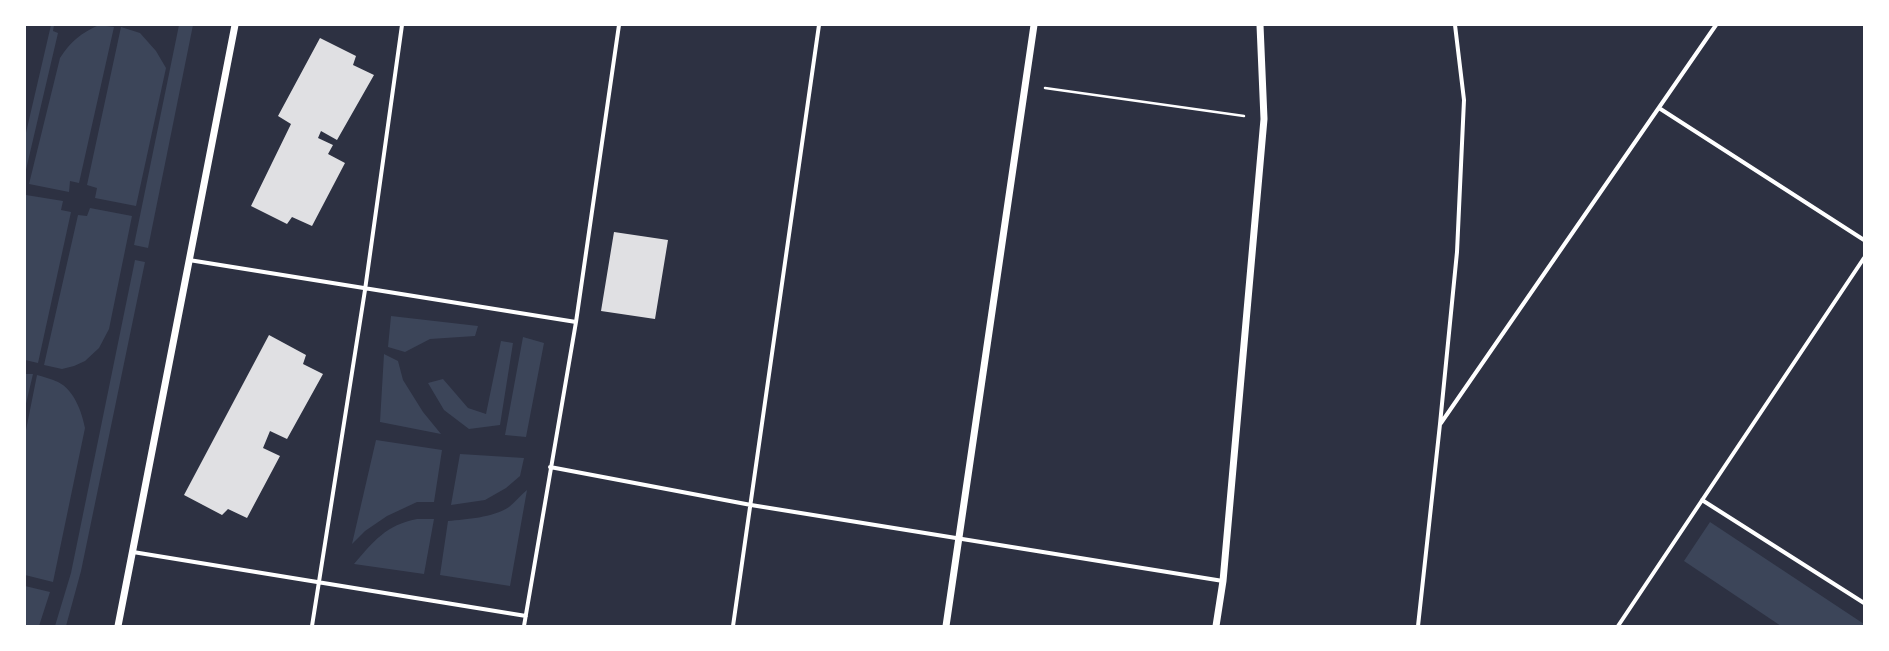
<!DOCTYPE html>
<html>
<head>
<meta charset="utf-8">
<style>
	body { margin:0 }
	#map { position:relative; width:1889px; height:651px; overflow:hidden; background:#2d3142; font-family:Georgia,serif }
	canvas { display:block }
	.frame { position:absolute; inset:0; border:26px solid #fff; pointer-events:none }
</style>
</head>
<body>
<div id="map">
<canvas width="1889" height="651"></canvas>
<div class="frame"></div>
</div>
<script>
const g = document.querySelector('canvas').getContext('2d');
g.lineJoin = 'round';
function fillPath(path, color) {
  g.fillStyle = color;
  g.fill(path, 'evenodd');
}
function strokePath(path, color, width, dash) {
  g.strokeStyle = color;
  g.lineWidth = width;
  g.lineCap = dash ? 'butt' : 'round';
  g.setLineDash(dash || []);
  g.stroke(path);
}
const green = new Path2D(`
	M51,25H54L53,31L58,33L25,174V137Z
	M99,25L114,27L79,183L70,181L69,192L29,184L60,58C71,41 81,33 99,25Z
	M179,25H193L148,248L134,245Z
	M121,27L140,33L156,51L166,68L136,206L95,198L97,188L87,185Z
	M26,195L63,201L61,210L71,212L38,363L25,360Z
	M90,208L132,216L109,329L99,348L85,361L74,366L62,369L44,365L78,215L87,216Z
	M135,260L145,262L81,571L66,626H55L71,573Z
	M391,316L478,326L475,336L430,339L405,352L388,347Z
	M523,337L544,343L526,437L505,435Z
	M501,341L513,343L500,425L469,429L444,410L428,383L443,379L468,408L486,414Z
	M384,354L398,361L403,380L423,412L441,434L380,422Z
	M25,374H33L25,408Z
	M37,375C44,377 52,379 58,382C74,390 82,412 85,428L53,582L25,575V435Z
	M376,440L442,450L434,502H417L387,516L365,531L352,544Z
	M460,454L524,458L520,476L506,488L485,500L451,505Z
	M527,490L510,586L440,575L448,521C467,519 492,518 509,507C515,502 521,495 527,490Z
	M417,519H434L424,574L354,564C374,541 386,525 417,519Z
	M1710,522L1864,624V626H1781L1684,561Z
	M25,586L50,592L39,626H25Z`);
const building = new Path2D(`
	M320,38L356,56L353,65L374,75L337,140L321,131L318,138L333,145L328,154L345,163L312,226L292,217L287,224L251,206L291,124L278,116Z
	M614,232L668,240L655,319L601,311Z
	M269,335L306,355L303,364L323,374L287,439L270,431L263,448L280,456L247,518L228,509L222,515L184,495Z`);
const path = new Path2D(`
	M1045,88L1244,116`);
const minor = new Path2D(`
	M1659,108L1864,240
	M189,260L576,322
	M1441,423L1716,25
	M550,467L751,505L1223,581
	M1702,500L1864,603
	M133,552L526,616
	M312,626L365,290L402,25
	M524,626L576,322L619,25
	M733,626L819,25
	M1418,626L1440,424L1457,252L1464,100L1455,25
	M1618,626L1864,258`);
const tertiary = new Path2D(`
	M118,626L235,25
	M946,626L1034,25
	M1216,626L1223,581L1264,119L1260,25`);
fillPath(green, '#3c4559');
fillPath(building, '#e0e0e3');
strokePath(path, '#fff', 2.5);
strokePath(minor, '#fff', 4);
strokePath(tertiary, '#fff', 7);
</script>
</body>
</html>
